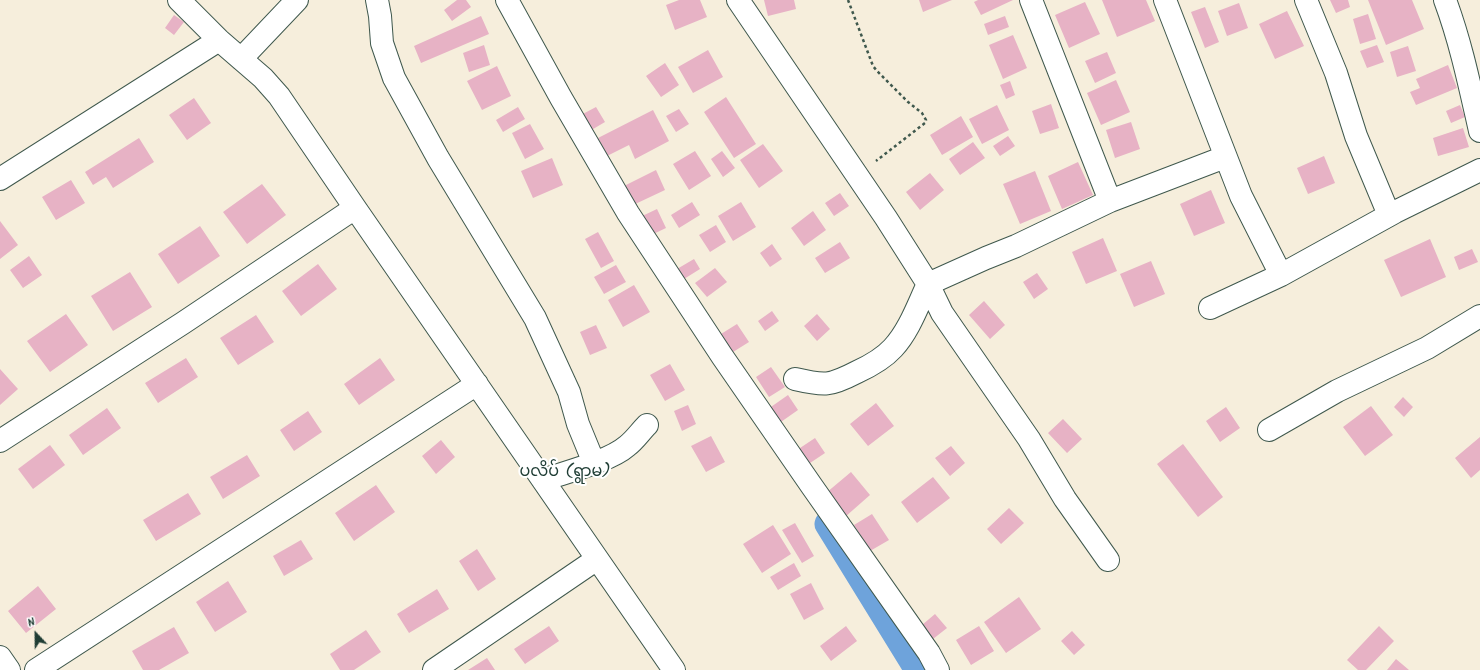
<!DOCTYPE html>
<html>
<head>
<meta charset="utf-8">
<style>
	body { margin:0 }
	#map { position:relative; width:1480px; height:670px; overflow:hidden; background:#f6eedc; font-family:Kalam,sans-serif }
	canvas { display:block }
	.north { position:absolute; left:16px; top:614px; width:40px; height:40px; -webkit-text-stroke:3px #fff; paint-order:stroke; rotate:338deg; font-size:11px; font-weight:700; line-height:16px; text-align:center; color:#1f3d34 }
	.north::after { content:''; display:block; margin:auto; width:14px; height:18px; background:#1f3d34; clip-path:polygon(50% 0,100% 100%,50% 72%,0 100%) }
</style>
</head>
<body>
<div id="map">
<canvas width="1480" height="670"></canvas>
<div class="north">N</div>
</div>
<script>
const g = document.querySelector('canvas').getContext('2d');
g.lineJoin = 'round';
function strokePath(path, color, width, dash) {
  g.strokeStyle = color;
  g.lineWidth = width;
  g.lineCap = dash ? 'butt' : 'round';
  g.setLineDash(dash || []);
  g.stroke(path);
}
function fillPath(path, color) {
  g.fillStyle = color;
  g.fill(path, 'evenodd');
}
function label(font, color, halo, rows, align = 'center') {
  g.font = font + ' Kalam,"Noto Sans Myanmar",sans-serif';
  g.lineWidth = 4;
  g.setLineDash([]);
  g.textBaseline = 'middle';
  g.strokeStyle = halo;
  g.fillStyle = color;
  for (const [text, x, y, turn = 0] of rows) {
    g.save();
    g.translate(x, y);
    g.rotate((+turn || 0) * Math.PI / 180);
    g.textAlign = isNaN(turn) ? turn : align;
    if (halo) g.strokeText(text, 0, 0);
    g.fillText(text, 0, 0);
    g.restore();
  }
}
const canal = new Path2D(`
	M828,524L918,670`);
const building = new Path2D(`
	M457,0H466L471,7L452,21L444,10Z
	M679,0H700L707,17L675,30L666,5Z
	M764,0H794L796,9L768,16Z
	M919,0H952L923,12Z
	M978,0H1013L981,15L974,2Z
	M1102,0H1146L1155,21L1117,37Z
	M1330,0H1348L1350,7L1336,13Z
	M1369,0H1412L1424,29L1386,45L1368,0Z
	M1085,2L1100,34L1069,48L1055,15Z
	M1239,3L1248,28L1227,36L1218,11Z
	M1205,7L1219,42L1205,48L1191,12Z
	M1287,11L1304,46L1275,59L1259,24Z
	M1368,14L1376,39L1360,44L1353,19Z
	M174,15L184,22L174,35L165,28Z
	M481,16L489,34L421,63L414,46Z
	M1005,16L1009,27L988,35L984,24Z
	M1013,35L1027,68L1003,79L989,45Z
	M484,45L490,65L469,72L463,53Z
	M1377,45L1384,62L1367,68L1360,51Z
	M1408,46L1416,71L1397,77L1390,52Z
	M708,50L723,77L693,93L678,67Z
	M1107,52L1116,73L1095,83L1085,61Z
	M665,63L679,85L661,97L646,76Z
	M1448,65L1457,88L1416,105L1410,92L1420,88L1416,79Z
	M497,66L511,96L482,110L467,81Z
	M1116,80L1130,112L1101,125L1087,93Z
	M1010,81L1015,95L1006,99L1000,85Z
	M726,97L756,144L734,158L704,112Z
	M194,98L211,123L187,140L169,115Z
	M1051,104L1059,128L1040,134L1032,111Z
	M997,105L1009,130L982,144L969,119Z
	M1460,105L1465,117L1451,123L1446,111Z
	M518,107L525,119L503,132L496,120Z
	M596,107L605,122L588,132L579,116Z
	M679,109L689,124L676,132L666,116Z
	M653,110L669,141L635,159L629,145L607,156L598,138Z
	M961,116L973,137L942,155L930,135Z
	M1131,122L1140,149L1115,158L1106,130Z
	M530,124L544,149L525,159L512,133Z
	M1463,128L1469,147L1438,156L1433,138Z
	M1008,136L1015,146L1000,156L993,146Z
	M139,138L154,162L113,188L106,177L93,185L85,172Z
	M973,142L985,158L960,175L949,159Z
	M763,144L783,171L759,188L740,160Z
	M695,151L711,176L689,190L673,164Z
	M722,151L735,168L723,177L711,159Z
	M1324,156L1335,183L1308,194L1297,168Z
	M552,158L563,185L533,198L521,171Z
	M1078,162L1093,195L1062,209L1048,176Z
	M656,170L665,190L631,206L622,187Z
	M1035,171L1051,211L1020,224L1003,184Z
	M930,173L944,190L920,210L906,192Z
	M71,180L85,203L56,220L42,197Z
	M262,184L286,215L247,244L223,212Z
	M1211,190L1225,223L1194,236L1180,204Z
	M840,193L849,206L834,216L825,203Z
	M692,202L700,215L679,228L671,215Z
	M741,202L756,227L733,241L718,216Z
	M657,209L666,228L647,237L638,218Z
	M813,211L826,230L804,246L791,228Z
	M0,221L18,245L0,259Z
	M716,225L726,242L710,252L699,235Z
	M200,226L220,256L178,284L158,254Z
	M598,232L614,261L601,268L585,239Z
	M1103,238L1117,271L1086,284L1072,252Z
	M1430,239L1446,277L1401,297L1384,260Z
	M840,242L850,258L825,273L815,258Z
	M772,244L782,259L770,267L760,253Z
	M1472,249L1478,262L1459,270L1454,257Z
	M29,256L42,275L23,288L10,270Z
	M694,259L700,269L684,279L677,269Z
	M1151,261L1165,294L1134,307L1120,274Z
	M318,264L337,289L301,316L282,291Z
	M616,265L626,282L604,294L594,277Z
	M715,268L727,282L707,297L695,283Z
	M130,272L152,307L113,331L91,296Z
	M1037,273L1048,289L1034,299L1023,282Z
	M634,285L650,312L623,327L608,300Z
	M984,301L1005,325L990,339L969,315Z
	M772,311L779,321L765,331L758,321Z
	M66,314L88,345L50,372L27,341Z
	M817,314L830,329L817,341L804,326Z
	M256,315L274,342L238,365L220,338Z
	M737,324L749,342L733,352L721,334Z
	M596,325L607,348L590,355L580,332Z
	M186,358L198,377L158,403L145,383Z
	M380,358L395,380L359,405L344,384Z
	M670,364L685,390L665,401L650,375Z
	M771,367L785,387L769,397L756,377Z
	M0,369L18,389L0,405Z
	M788,395L798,410L778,424L768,409Z
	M1403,397L1413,407L1404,417L1394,407Z
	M876,403L894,426L868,446L850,424Z
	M688,405L696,424L682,431L674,411Z
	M1371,406L1393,435L1365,456L1343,427Z
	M1226,407L1240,428L1220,442L1206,421Z
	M107,408L121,428L83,455L69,435Z
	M308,411L322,432L294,451L280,430Z
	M1063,419L1082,439L1067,453L1048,433Z
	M711,436L725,462L706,472L691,446Z
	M1480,437V470L1471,478L1455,458Z
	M815,438L825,453L807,465L797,450Z
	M441,440L455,457L436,474L422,456Z
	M1183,444L1223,497L1198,517L1157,464Z
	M50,445L65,465L33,489L18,469Z
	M951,446L965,463L950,476L935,458Z
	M247,455L260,476L223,499L210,477Z
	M851,472L870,495L845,517L826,493Z
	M933,477L950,498L917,523L901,502Z
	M376,485L395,512L354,541L335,513Z
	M188,493L201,514L156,541L143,520Z
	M1009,508L1024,523L1001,544L987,529Z
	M872,514L889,540L870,551L854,525Z
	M795,523L814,556L802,563L782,530Z
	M773,525L791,554L762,573L743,544Z
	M301,540L313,559L284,576L273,556Z
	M477,549L496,579L478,591L459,561Z
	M794,563L801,576L778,590L770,577Z
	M228,581L247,612L215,632L196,602Z
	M811,583L824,609L804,620L790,594Z
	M38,586L56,609L26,633L8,611Z
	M437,589L449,609L409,633L397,614Z
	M1019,597L1041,629L1006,653L984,622Z
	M935,614L947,628L933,639L922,625Z
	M549,626L559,641L525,664L514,649Z
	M846,626L857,641L831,661L820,646Z
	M979,626L994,651L971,665L956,640Z
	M1379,626L1394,641L1366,670H1358L1347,660Z
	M174,627L189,653L159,670H143L132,651Z
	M366,630L381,652L354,670H340L330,654Z
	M1072,631L1085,645L1074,655L1061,641Z
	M487,658L495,670H468Z
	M1396,659L1409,670H1387Z`);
const path = new Path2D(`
	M848,0L873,66L877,71L908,102L922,113L926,120L925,123L876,161`);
const minor = new Path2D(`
	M179,0L219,40L263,78L279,96L355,208L674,670
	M377,0L380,16L382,43L394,78L438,158L535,318L569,392L578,424L594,463
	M507,0L561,98L628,213L722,356L811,485L929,653L938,670
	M738,0L886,218L928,284L942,313L1029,439L1065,499L1108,560
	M1031,0L1110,201
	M1165,0L1241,196L1281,275
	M1306,0L1336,73L1356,136L1389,215
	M1445,0C1461,43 1470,87 1480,131
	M241,59L297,0
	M0,179L219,40
	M1210,308L1281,275L1395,212L1480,170
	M795,379C825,386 830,386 857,372C870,366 883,359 893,348C909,331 918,305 928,284L986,258L1016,246L1110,201L1225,157
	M1269,430L1337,391L1427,348L1480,316
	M0,441L183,323L355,208
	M543,480C566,472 610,461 627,446C635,440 640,432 647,425
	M0,657L9,670
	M36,670L477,384
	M434,670L597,559`);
const quarterNames = [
	["ပလိပ် (ရွာမ)",565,473]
];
strokePath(canal, '#6ea3db', 27);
fillPath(building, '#e7b2c5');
strokePath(minor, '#3f584d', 24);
strokePath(path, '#3f584d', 2.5, [3, 3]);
strokePath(minor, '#fff', 22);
label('16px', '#1f3d34', '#fff', quarterNames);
</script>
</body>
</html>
